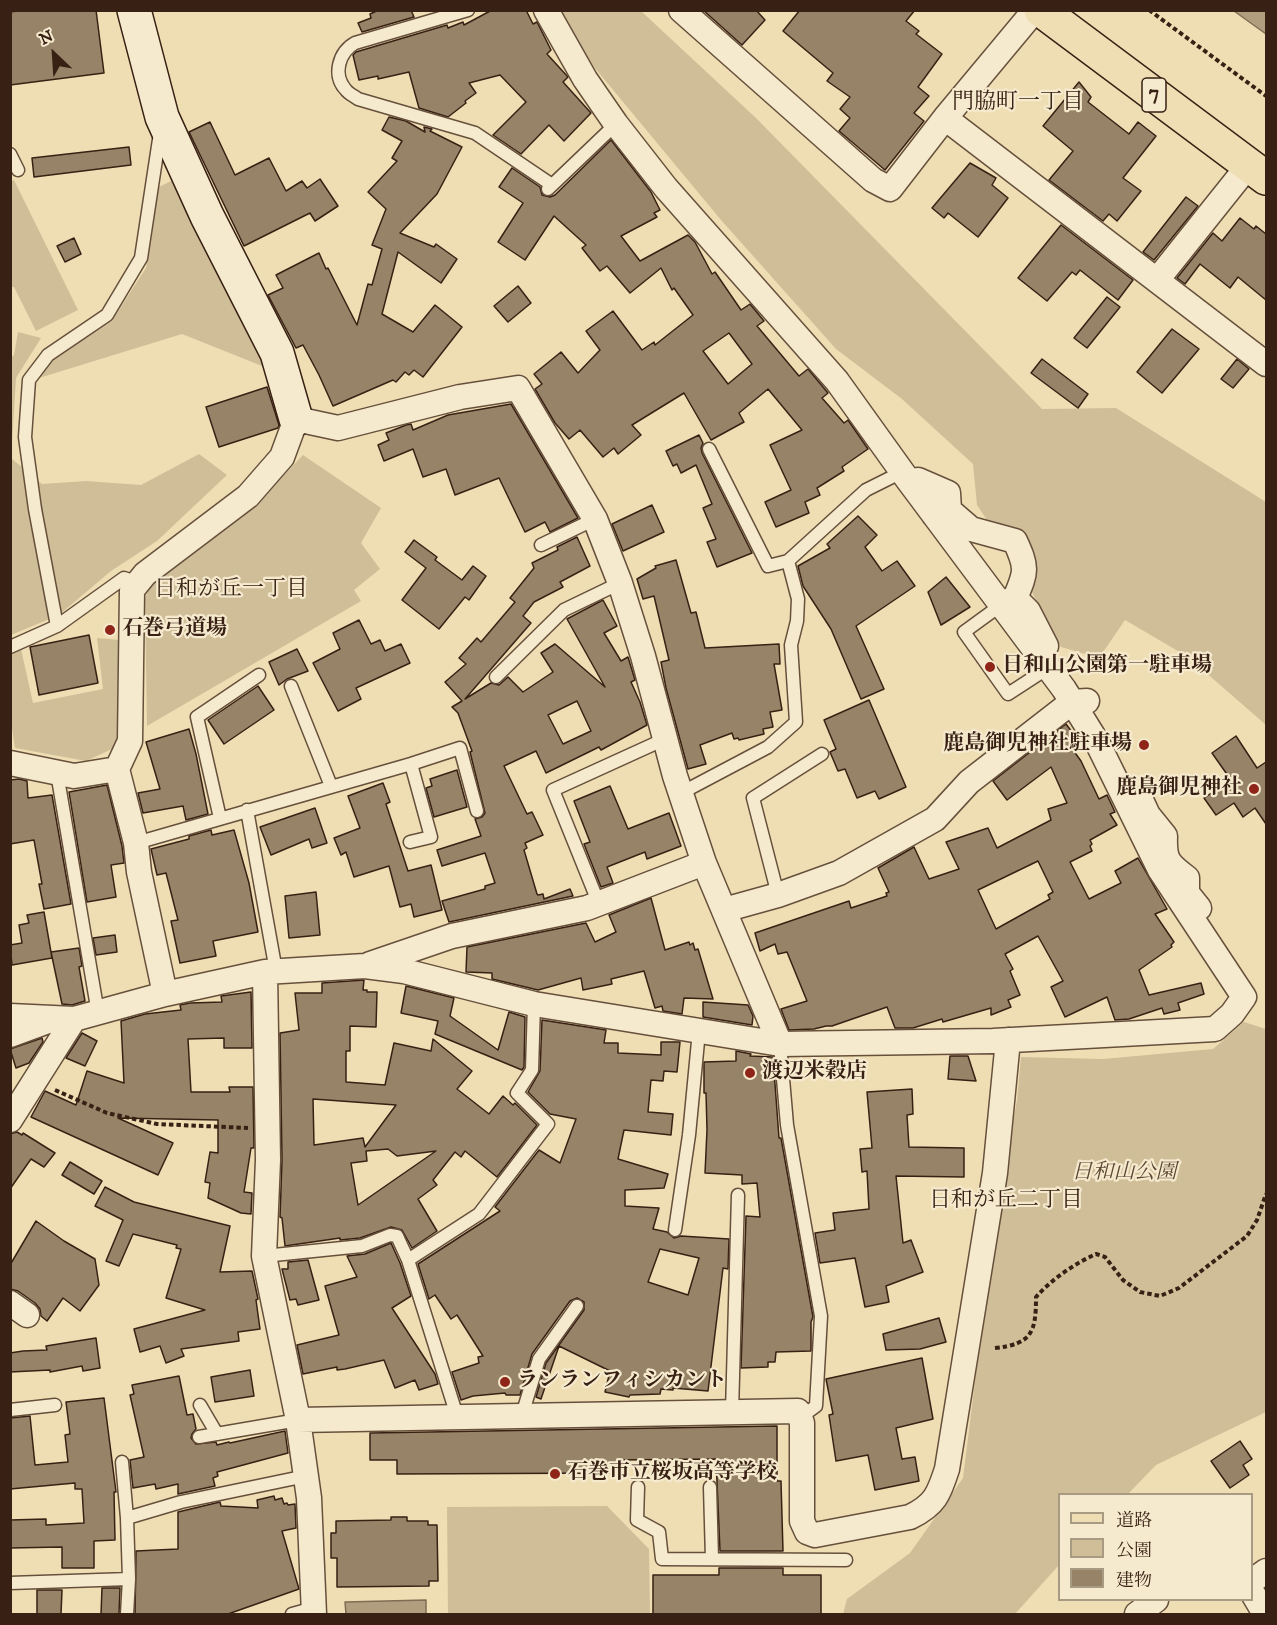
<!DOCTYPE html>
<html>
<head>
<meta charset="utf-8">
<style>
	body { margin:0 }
	#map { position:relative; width:1277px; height:1625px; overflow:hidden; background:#efdeb4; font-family:"IM FELL DW Pica","Noto Serif JP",serif }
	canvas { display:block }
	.frame { position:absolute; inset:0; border:12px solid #382114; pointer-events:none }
	.legend { position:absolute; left:1058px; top:1493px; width:195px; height:108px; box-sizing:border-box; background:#f5eace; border:2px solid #a99a84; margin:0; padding:8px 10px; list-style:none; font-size:18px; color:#382114 }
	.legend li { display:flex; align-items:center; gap:12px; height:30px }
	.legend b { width:30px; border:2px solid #a99a84 }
	.north { position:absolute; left:24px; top:24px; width:60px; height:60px; -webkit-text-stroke:4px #f5eace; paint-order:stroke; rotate:335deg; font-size:16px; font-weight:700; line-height:24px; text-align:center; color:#382114 }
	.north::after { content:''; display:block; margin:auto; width:21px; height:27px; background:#382114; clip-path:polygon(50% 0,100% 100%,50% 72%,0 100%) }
</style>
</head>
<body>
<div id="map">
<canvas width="1277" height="1625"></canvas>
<div class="frame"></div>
<ul class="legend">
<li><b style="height:8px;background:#efdeb4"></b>道路</li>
<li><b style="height:16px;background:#d0be99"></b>公園</li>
<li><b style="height:16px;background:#978367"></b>建物</li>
</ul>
<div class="north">N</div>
</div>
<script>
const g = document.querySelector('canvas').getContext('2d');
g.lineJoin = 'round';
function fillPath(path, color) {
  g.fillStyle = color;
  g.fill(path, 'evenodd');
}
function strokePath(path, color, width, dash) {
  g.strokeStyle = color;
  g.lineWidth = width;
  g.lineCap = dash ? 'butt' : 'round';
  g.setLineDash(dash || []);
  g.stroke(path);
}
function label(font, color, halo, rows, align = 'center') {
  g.font = font + ' "IM FELL DW Pica","Noto Serif JP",serif';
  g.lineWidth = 4.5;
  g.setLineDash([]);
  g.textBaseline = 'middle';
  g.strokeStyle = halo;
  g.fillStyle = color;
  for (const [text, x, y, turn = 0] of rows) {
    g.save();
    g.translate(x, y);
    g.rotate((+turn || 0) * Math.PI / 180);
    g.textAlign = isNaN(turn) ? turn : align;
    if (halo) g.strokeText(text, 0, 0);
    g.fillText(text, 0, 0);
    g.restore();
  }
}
const green = new Path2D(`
	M560,11H641L756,118L1042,409L1116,408L1266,502V725L1188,657L1125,620L1099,658L1061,647L1019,568L977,505L973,464L902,399L836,349L721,220L594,67Z
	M179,177L267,368L182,334L39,378L50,361L111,322L146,268L157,188Z
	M14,180L78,310L36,331L14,287H11L10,182Z
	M18,332L41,338L16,378L11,458L42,484L86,481L141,485L199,454L227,475L157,541L111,571L59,615L11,635L10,358L14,355Z
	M303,455L381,508L361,543L380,569L354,590L361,601L147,726L145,598L150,587L261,499Z
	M97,638L120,640L121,731L112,749L86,761L15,748L10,715V654L21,649L33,703L103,689Z
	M1244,1022L1266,1029V1412L1156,1465L1128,1494H1060L1059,1565L1015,1614H843L847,1599L910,1553L963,1478L996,1213L1017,1100L1021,1057L1103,1059L1213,1049Z
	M607,1506L649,1549L650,1614H448L447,1507Z`);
const water = new Path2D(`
	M1234,11H1266V34Z
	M426,1600V1614H346L345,1602Z`);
const building = new Path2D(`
	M25,10H96L104,73L10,85V12Z
	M379,10H411L414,17L362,32L358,23L371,18L370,14Z
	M492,10H526L533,24L537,22L551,50L547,54L568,77L563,82L591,113L564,141L549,125L521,154L493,135L526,102L500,75L469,83L476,93L465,101L466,103L448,117L419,108L409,72L378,79V76L359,80L353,55L356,52L447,25L448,28L463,22L464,25Z
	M703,10H756L765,20L742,45Z
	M800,10H915L906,21L919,31L916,34L942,54L918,87L929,96L914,113L924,121L885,170L839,131L850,118L840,109L850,97L827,81L833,73L783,31Z
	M1079,82L1091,97L1088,102L1129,134L1138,122L1156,136L1123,178L1141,191L1117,221L1109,214L1103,221L1049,180L1073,151L1043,126Z
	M389,117L406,121L425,132L424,127L432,129L430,131L462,147L437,194L400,233L434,247L436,244L457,259L441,283L398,252L382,314L413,332L435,305L462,327L423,377L414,370L409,375L405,372L396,382L393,380L333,406L319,375L303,345L296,348L268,295L283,288L276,275L319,253L326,269L328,268L357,325L368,284L372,285L382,249L372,245L386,209L368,192L397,161L392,158L402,141L382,130Z
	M210,122L235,175L269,158L286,191L302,181L307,188L320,179L338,206L315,221L310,213L244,246L189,132Z
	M611,140L651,192L660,210L654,213L657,217L621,236L640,261L688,235L695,242L712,274L715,272L741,310L750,304L764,321L757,326L799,376L808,369L828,393L822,398L844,423L848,420L868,449L842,467L844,471L817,488L820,495L805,502L809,513L776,527L765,502L791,490L770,445L802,430L768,389L739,413L744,422L711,440L684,393L632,425L641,435L618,454L614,448L603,457L580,430L569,439L555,423L535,389L542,384L534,374L561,352L578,373L600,350L586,331L613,311L642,350L654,342L655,345L693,315L674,288L672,290L661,268L630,293L607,266L600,271L582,248L586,245L554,216L525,260L498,242L523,203L499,187L512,168L540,187L542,195L550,197L555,195ZM729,333L752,364L728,384L703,351Z
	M129,147L131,165L34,177L32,158Z
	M970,163L996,178L992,185L1008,198L978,237L948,213L944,218L932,208Z
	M1186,197L1198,206L1154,260L1143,252Z
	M1240,218L1254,229L1256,226L1266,234V300L1238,277L1230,288L1200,264L1185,284L1177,278L1213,233L1222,241Z
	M1061,225L1133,280L1118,300L1080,270L1076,275L1072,272L1047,301L1018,278Z
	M74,238L81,254L65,262L57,246Z
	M518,286L531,303L508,322L494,306Z
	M1107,297L1120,307L1087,348L1074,338Z
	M1172,329L1199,349L1162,393L1137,372Z
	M1042,359L1088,394L1078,408L1031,373Z
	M1237,359L1249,369L1233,388L1221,379Z
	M267,387L279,425L278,428L219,447L206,407Z
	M511,404L578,518L550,532L545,522L525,532L499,478L455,495L446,469L423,477L413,449L384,461L378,445L389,440L386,433L406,425L411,424L413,430L448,415Z
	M699,435L703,443L701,448L702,453L752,553L717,567L707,542L716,539L703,508L712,504L696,465L681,473L677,464L673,466L666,451Z
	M652,505L664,532L623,551L612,524Z
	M858,516L877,535L865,547L882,571L897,561L915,586L856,626L884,689L861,699L831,629L803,586L798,566L830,548L827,544Z
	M577,537L590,566L560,582L563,587L534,602L523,616L531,623L465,699L491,683L499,685L508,677L523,692L553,672L541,653L555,644L605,687L567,619L603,600L617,626L604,633L621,661L628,657L635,680L631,682L640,702L647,725L601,750L599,747L546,773L536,751L504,766L527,814L532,812L543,835L525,843L527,848L524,850L537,894L538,895L543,894L544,899L570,889L573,896L449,922L442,901L485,889V886L495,883L485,853L442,866L437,850L481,836L475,819L482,817L485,813L470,752L472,751L458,713L452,707L462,701L445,682L466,664L459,658L477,638L481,642L515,602L510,598L534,568L532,563L558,550L557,547ZM577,701L591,731L563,744L548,715Z
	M414,540L437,557L435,560L462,580L473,566L486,576L469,600L465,597L439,629L402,600L426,568L405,552Z
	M676,560L691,613L696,612L705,648L779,644L780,664H774L782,710L770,712L773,727L763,729L764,734L739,740L738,738L734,739L732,733L700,745L706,764L688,769L666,688L661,662L669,660L654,596L643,599L637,579L656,568L655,566Z
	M946,577L970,607L941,625L928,592Z
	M359,620L371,644L380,640L385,651L401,644L410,663L356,688L361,699L338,711L313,663L340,649L333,633Z
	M89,635L98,683L39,695L30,647Z
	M297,649L308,671L287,679L279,685L269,662Z
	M258,686L274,710L224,744L208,720Z
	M869,700L906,787L879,799L875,791L857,798L845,769L838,771L830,752L836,749L824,720Z
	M1066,724L1081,744L1073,750L1081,761L1099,799L1107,795L1115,812L1110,814L1117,825L1090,840L1092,844L1090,846L1092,851L1070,862L1089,899L1121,883L1115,871L1138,858L1167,909L1155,914L1174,942L1171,945L1172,947L1139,970L1149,995L1201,983L1204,994L1178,1003L1180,1010L1164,1014L1162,1008L1129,1019L1115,1020L1107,997L1065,1017L1051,987L1063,981L1038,936L1005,954L1013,969L1010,971L1020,995L1008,1000L1011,1007L991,1015V1008L943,1022L942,1019L913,1028H895L887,1007L832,1026H826L814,1029L789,1030L781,1009L807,1001L787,952L778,954L775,944L760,951L755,933L849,901L851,908L887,896L886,893L889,892L878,868L914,847L929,879L959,869L946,842L988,828L997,848L1051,820L1048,809L1067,803L1051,767L1007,800L993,781ZM1038,861L1053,892L1048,895L1050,899L996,929L978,890Z
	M189,729L196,754L208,814L186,820L183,806L143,813L138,793L160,789L146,742Z
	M1236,736L1257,768L1266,762V824L1255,808L1243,817L1234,803L1216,815L1204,798L1231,780L1212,753Z
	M457,770L467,807L434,817L426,788L432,786L430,779Z
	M19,779L27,781L28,798L52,795L71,904L44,909L39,884H42L34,840L10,844V780Z
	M383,783L390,802L386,804L408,871L431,865L442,910L414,917L411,904L400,907L389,866L354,877L346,852L341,855L334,838L360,828L348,796Z
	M107,785L122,846L124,863L111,865L116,897L87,902L69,792Z
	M610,786L628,829L669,813L681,846L647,859L645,852L607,867L613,883L601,887L584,844L590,842L574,801Z
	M315,808L327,843L312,848L309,839L271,855L260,827Z
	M211,830L212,835L234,830L249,883L258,932L213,941L216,956L180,963L171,921L178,920L166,873L157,875L151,849L189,839V836Z
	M316,892L320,935L289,938L285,896Z
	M651,898L665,950L689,942L690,945L693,943L695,950L698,949L713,999L684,998L682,1014L663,1011L662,1006L655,1008L644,971L611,979L612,984L583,990L581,978L538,990L492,979V973L466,972L467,947L586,923L595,942L616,932L609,915Z
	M44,912L52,958L12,965L10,945L22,943L19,925L29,923L27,915Z
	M115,935L117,952L96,955L93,938Z
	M79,948L82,966L79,967L85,1001L72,1005L62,1004L51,952Z
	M364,980L363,990H367V992H377L376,1027L350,1026V1051H346V1082L385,1085L394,1043L431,1051L433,1039L472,1071L457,1089L489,1114L503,1096L513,1105L515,1103L537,1125L497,1177L465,1151L461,1157L455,1152L433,1180L437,1185L418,1199L437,1231L412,1248L402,1230L391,1227L360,1238L340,1240V1238L285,1246L282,1218L280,1217L282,1160L280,1033L299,1030L295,993H322V983ZM313,1099L396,1105L365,1147L363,1138L314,1145ZM388,1149L397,1156L436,1151L358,1205L351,1163L367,1161L366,1151Z
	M406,986L454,998L450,1016L498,1050L509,1012L525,1017L524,1067L522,1070L435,1034L438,1021L401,1013Z
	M251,992L252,1048H224V1038L188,1039L191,1092H230L229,1087H253L254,1148H251L244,1192L252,1193L251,1214L241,1213L208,1198L210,1183L205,1182L210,1152L218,1153V1120L118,1118L173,1143L158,1175L31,1117L45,1091L76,1105L87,1071L124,1083L121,1021L145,1014L181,1010L180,1005L190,1003L222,1002L221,996Z
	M703,1002L748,1005L753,1016L752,1025L703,1017Z
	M542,1020L606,1030L604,1043H618V1053L661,1055V1042H680L677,1072L664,1071L663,1081L651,1080L648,1112L673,1114L671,1135L624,1130L618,1159L668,1174L664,1188L625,1190V1206L659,1208L653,1229L667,1232L674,1238L681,1236L729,1239L728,1269L723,1268L708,1391L673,1388V1390L661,1389L660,1394L630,1395L629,1397L605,1392L610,1371L559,1346L541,1399L536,1397L546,1363L584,1310V1302L577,1298L570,1301L532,1354L520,1395H506L505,1393L473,1396L461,1400L452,1372L479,1363L478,1357L483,1356L457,1315L451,1319L435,1295L429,1299L418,1264L500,1211L495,1207L539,1150L560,1163L576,1119L550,1114L528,1092L540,1071ZM660,1249L699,1258L688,1295L648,1282Z
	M82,1033L97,1041L85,1066L66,1058Z
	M42,1038L43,1042L29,1063L16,1068L10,1049Z
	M736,1051L751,1054L750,1056L773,1057L779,1138H781L813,1317L811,1322V1351L776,1352L775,1362H768V1367L741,1368L746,1216L760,1217L757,1183L742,1184V1175L705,1173L707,1130L706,1093H704V1062L736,1061Z
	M950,1056H968L976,1081L948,1079Z
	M912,1089L913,1114L907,1115L909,1147L964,1148V1177L896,1176L903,1243L911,1240L923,1272L886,1286L889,1302L865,1307L855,1258L820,1263L815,1233L835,1230L833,1213L869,1209L867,1171L862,1172L860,1149L872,1148L867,1092Z
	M17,1132L22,1135L23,1133L55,1153L44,1167L31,1159L10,1189V1134Z
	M70,1162L102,1181L94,1194L62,1175Z
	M105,1187L134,1202L230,1226L220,1272L252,1271L258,1299L256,1300L260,1329L238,1332L239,1341L181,1349L184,1356L166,1363L160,1346L140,1352L134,1329L205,1310L166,1298L181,1249L176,1248L177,1245L133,1234L119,1266L106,1261L123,1220L95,1206Z
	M36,1221L64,1241L95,1259L99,1285L80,1311L63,1298L47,1321L41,1316L40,1309L35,1303L18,1291L10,1289V1265Z
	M391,1243L400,1263L411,1296L392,1308L435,1374L438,1384L419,1390L415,1380L395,1388L384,1360L345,1369L337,1370V1367L303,1374L297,1345L339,1335L325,1286L357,1277L347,1256L365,1254Z
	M308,1260L319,1300L298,1305L296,1299L290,1300L282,1269H288V1262Z
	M939,1318L946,1342L920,1349L886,1350L883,1334Z
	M96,1338L100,1368L83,1371L82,1366L50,1372V1370L10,1372V1353L23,1351L47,1350L46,1346Z
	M922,1358L933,1419L896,1428L902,1459L915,1457L919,1481L875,1490L868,1455L836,1461L829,1415L833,1414L826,1379Z
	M250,1370L254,1396L215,1402L211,1377Z
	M179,1376L187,1415L193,1414L196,1429L192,1434L191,1438L196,1444L216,1442L217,1445L229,1442L230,1443L285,1431L288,1453L217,1472L218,1476L213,1478L215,1486L178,1494V1484L156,1489L155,1484L133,1488L130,1460L144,1457L130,1395L134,1394L132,1385Z
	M104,1398L116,1492H114L115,1540L94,1541V1568H62V1547L10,1548V1520L46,1519V1525L84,1523L82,1489H75V1483L10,1489V1418L30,1416L35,1465L68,1462L65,1435L70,1434L66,1402Z
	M777,1426V1481H781L783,1551H720L716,1459L617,1460V1473L397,1474V1460H370V1433Z
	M1240,1441L1252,1459L1243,1465L1249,1475L1230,1488L1211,1461Z
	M274,1496L275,1500L282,1498L284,1504L287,1503L288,1505L295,1504L296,1528L282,1531L299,1589L228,1614H135L136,1551L178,1549V1512L220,1502L221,1506L258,1508L257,1500Z
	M391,1517H407V1521H428V1525H437L438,1581H429V1586L337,1587V1558H331V1533H336V1521L391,1520Z
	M719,1568H783V1575H821V1614H653V1575H719Z
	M102,1588H120L119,1614H101Z
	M37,1590H62L61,1614H37Z`);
const path = new Path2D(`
	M1149,10L1266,96
	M55,1090L107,1113L157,1124L248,1128
	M995,1348C1032,1344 1036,1332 1036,1297C1052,1279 1074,1264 1096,1254L1105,1257L1123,1280L1140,1292L1160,1296L1179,1288L1247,1236L1257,1220L1266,1194`);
const lane = new Path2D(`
	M468,10L355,43C339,52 332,75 346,90C349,94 354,96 358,99L475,133L552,185
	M10,154L18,170
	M548,189L616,124
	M709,449L768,566L788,561
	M541,545L595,519
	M1001,605L964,632L1008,694L1048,668
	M57,626L35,509L25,437L29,380L48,355L107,315L141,258L160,133
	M10,647L57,626L124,578L138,583
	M496,677L564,610L620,583
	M291,686L331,786
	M57,773L98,1013
	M681,793L768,747L796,722L791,645L797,621L798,599L788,561L866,490L902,472
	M247,810L276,971
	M220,818L197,717L259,675
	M410,842L431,837L411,764
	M136,843L411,764L460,748L477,811
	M778,895L753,798L822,754
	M599,904L553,790L665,739
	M780,1044L787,1125L821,1316L816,1406L801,1417
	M675,1230L689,1135L699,1031
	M264,1256L362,1246L390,1235L397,1236L408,1260L457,1416
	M408,1260L479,1214L548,1124L517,1093L532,1070L534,1004
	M200,1405L217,1434
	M10,1410L55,1405
	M732,1412L738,1195
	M522,1415L539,1359L577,1306
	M199,1437L298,1420
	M122,1462L127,1518
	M638,1487L637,1520L659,1532L662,1559L846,1560
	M710,1487L712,1559
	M10,1583L129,1579
	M127,1614L129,1579L127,1518L181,1502L306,1476
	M292,1614L314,1608`);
const street = new Path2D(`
	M681,10L873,180L890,189L945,118L1035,10
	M945,118L1266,364
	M1157,280L1248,166
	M918,480L948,493L949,510
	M934,515L949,510L971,529L1015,541C1027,567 1027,571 1015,598
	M1002,604L1015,598L1028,611L1046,646
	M10,763L74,776L117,769
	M1141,800L1148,815L1165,836C1164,860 1168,864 1187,878V893L1199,908
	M724,910L778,895L839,873L935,819L969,782L1072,702L1087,701
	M370,964L452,936L587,908L704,863
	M265,972L268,1160L264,1256L298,1420L309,1498L314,1614
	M165,994L139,872L136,843L117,769L130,741L132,590L145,574L248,496L282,457L296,419L338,428L460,397L518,388L595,519L620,583L643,656L675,776L704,863L780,1044
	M10,1016L74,1019L165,994L265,972L365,966L404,971L534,1004L780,1044L993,1041L1215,1029L1232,1014L1244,997L1160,870L1097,742L1064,689L908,480L837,381L666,188L616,124L585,79L546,10
	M10,1035L48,1021
	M10,1120L74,1019
	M10,1303L27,1315
	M298,1420L798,1411L802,1423V1521L807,1532L815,1535L910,1517C935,1505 939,1494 947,1469L995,1173L1008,1040
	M1252,1581L1266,1571
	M1252,1592L1265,1614
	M1137,1614L1156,1600`);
const secondary = new Path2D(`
	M134,10L162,117L207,216L277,353L296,419`);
const primary = new Path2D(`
	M1041,10L1266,178`);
const markers = [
	[110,630,6,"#8f2418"],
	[990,667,6,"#8f2418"],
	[1144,745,6,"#8f2418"],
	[1254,789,6,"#8f2418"],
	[750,1073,6,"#8f2418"],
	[505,1382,6,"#8f2418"],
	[555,1474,6,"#8f2418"]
];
const shields = [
	[1154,95,24]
];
const shieldNames = [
	["7",1154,95]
];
const poiNames = [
	["石巻弓道場",122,630],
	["日和山公園第一駐車場",1002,667],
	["鹿島御児神社駐車場",1132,745,"right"],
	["鹿島御児神社",1242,789,"right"],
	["渡辺米穀店",762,1073],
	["ランランフィシカント",517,1382],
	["石巻市立桜坂高等学校",567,1474]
];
const parkNames = [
	["日和山公園",1124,1174]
];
const neighbourhoodNames = [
	["門脇町一丁目",1018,103],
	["日和が丘一丁目",231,590],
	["日和が丘二丁目",1006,1201]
];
fillPath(green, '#d0be99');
fillPath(water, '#b19e7e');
strokePath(water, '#816c54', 1.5);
fillPath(building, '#978367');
strokePath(building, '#382114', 1.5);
strokePath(lane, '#66503c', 15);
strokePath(street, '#66503c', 27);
strokePath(secondary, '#382114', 36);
strokePath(primary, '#382114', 36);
strokePath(path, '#382114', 4, [4.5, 3]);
strokePath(lane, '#f5eace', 12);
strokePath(street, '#f5eace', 24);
strokePath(secondary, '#f5eace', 33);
strokePath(primary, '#efdeb4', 33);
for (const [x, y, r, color] of markers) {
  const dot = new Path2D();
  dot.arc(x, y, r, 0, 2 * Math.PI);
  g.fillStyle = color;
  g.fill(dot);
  strokePath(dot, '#f5eace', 2);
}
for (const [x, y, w] of shields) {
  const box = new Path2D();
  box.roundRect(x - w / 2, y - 17, w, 34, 4.5);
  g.fillStyle = '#f5eace';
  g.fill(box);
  strokePath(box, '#382114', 1.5);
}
label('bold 20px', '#382114', null, shieldNames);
label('bold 21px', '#382114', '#f5eace', poiNames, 'left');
label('italic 21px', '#5e4835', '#f5eace', parkNames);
label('22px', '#382114', '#f5eace', neighbourhoodNames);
</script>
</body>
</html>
